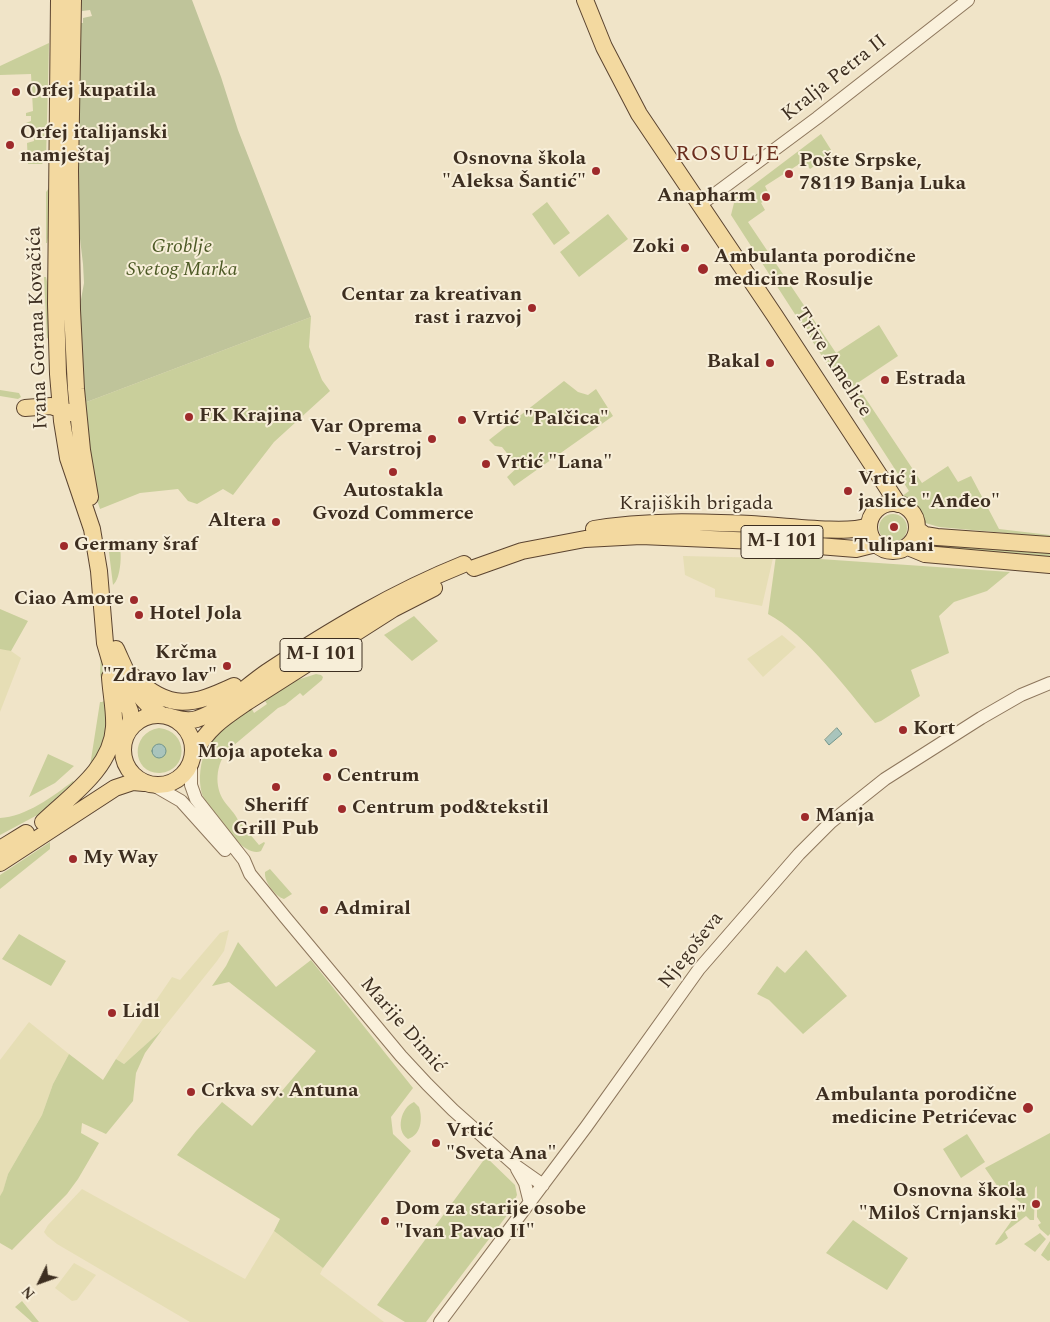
<!DOCTYPE html>
<html>
<head>
<meta charset="utf-8">
<style>
	body { margin:0 }
	#map { position:relative; width:1050px; height:1322px; overflow:hidden; background:#f0e4c8; font-family:Spectral,serif }
	canvas { display:block }
	.north { position:absolute; left:15px; top:1257px; width:50px; height:50px; -webkit-text-stroke:4px #f7eed8; paint-order:stroke; rotate:228deg; font-size:14px; font-weight:700; line-height:20px; text-align:center; color:#3d2e20 }
	.north::after { content:''; display:block; margin:auto; width:18px; height:22px; background:#3d2e20; clip-path:polygon(50% 0,100% 100%,50% 72%,0 100%) }
</style>
</head>
<body>
<div id="map">
<canvas width="1050" height="1322"></canvas>
<div class="north">N</div>
</div>
<script>
const g = document.querySelector('canvas').getContext('2d');
g.lineJoin = 'round';
function fillPath(path, color) {
  g.fillStyle = color;
  g.fill(path, 'evenodd');
}
function strokePath(path, color, width, dash) {
  g.strokeStyle = color;
  g.lineWidth = width;
  g.lineCap = dash ? 'butt' : 'round';
  g.setLineDash(dash || []);
  g.stroke(path);
}
function label(font, color, halo, rows, align = 'center') {
  g.font = font + ' Spectral,serif';
  g.lineWidth = 4;
  g.setLineDash([]);
  g.textBaseline = 'middle';
  g.strokeStyle = halo;
  g.fillStyle = color;
  for (const [text, x, y, turn = 0] of rows) {
    g.save();
    g.translate(x, y);
    g.rotate((+turn || 0) * Math.PI / 180);
    g.textAlign = isNaN(turn) ? turn : align;
    if (halo) g.strokeText(text, 0, 0);
    g.fillText(text, 0, 0);
    g.restore();
  }
}
const farmland = new Path2D(`
	M683,556L773,558L762,606L715,597V589L685,575Z
	M782,635L796,647L763,677L747,659Z
	M0,648L11,651L21,658L0,712Z
	M229,930L224,951L217,961L162,1030L124,1064L116,1059L172,977L180,980L220,933Z
	M29,1022L69,1054L53,1084L42,1115L8,1174L3,1192L0,1196V1060Z
	M82,1189L245,1279L274,1231L323,1268L320,1274L384,1322H190L57,1244L47,1236L44,1232L48,1225Z
	M74,1263L96,1275L77,1300L72,1301L55,1288Z`);
const green = new Path2D(`
	M49,43L46,159L42,164H28L27,143L34,141L33,126L28,125L26,123L31,121V116H26V113L33,111L31,74L0,75V66Z
	M821,134L833,153L810,169L804,161L765,186L768,192L761,196L764,201L761,203L765,210L748,222L836,353L879,325L898,356L856,384L922,483L948,466L958,482L971,476L999,529L1050,535V537L939,527L922,522C919,511 911,503 901,497L909,491L731,215L735,199Z
	M52,184L51,223L47,243H46V192Z
	M547,202L570,233L554,245L532,214Z
	M608,214L628,239L579,277L560,252Z
	M44,277H46L50,294L49,339L47,338Z
	M311,317L309,347L322,380L330,391L274,442L233,495L223,489L197,504L188,501L178,489L140,493L100,509L95,494L84,403Z
	M564,381L578,392L588,395L596,389L613,416L514,486L507,477L518,467L502,447L495,446L489,440Z
	M0,390L19,393L21,397L18,399L0,396Z
	M879 528a14 14 0 1 1 28 0a14 14 0 1 1-28 0Z
	M112,541L118,542C123,550 121,579 113,585L108,544Z
	M939,542L1050,551V558L937,549Z
	M776,556L1010,572L987,591L954,602L939,616L949,653L911,670L920,696L881,721L875,723C847,690 806,634 768,614Z
	M0,609L28,621L11,651L0,649Z
	M414,616L438,641L412,661L384,635Z
	M101,651L108,695V737L87,774L85,771L90,766L100,702H102L106,700V693L100,675Z
	M316,674L321,675L323,677L322,680L303,696L300,693L285,705L278,708L227,751C216,765 214,786 224,801C228,807 235,813 238,820L259,845L264,842L265,843L261,851C254,854 246,849 240,844C232,838 205,803 202,794C198,780 200,761 207,748L205,745L239,716L252,709L254,713L267,704L265,701L281,685Z
	M159,728C189,731 189,771 160,773C132,774 129,733 159,728ZM158,744L163,745L166,751L160,758L153,755L154,746Z
	M48,754L74,766L55,783L29,797Z
	M73,781L76,784L43,812L0,835V818C25,817 54,796 73,781Z
	M50,842V849L0,889V875Z
	M270,869L292,894L284,899C275,896 264,882 265,872Z
	M19,934L66,961L51,986L2,959Z
	M238,942L276,987L311,960L413,1088L391,1117L393,1134L411,1151L323,1268L274,1231L280,1219L177,1155L196,1131L222,1102L252,1126L316,1051L229,982L212,986L226,966Z
	M806,950L847,996L803,1034L769,1000L757,994L777,966L785,973Z
	M162,1030L145,1053L136,1073L133,1101L106,1134L82,1123L81,1133L99,1143L78,1179L67,1194L12,1250L0,1243V1196L3,1191L8,1174L42,1115L53,1084L69,1054L103,1080L116,1059L124,1064Z
	M414,1102L419,1107C423,1119 421,1135 408,1139C395,1131 401,1107 414,1102Z
	M1050,1133V1234L1048,1236L1040,1229L1038,1225L1041,1223L1037,1217V1186L1035,1188L1034,1220H1030L1026,1216L1005,1232L1008,1238L1001,1243L996,1245L995,1244L1022,1206L1020,1202L998,1187L985,1168Z
	M967,1134L985,1162L961,1178L943,1149Z
	M486,1157L515,1185L517,1195L508,1214L426,1322H405L377,1305Z
	M853,1220L908,1258L887,1290L826,1253Z
	M1040,1233L1046,1239L1035,1252L1024,1244Z
	M1050,1241V1260L1048,1261L1041,1255Z
	M22,1301L39,1322H32L15,1307Z`);
const cemetery = new Path2D(`
	M81,0H192L221,77L238,130L311,317L84,403L80,305L84,283L83,264L78,222V110L81,23H83V18L92,16L90,10L82,11Z`);
const water = new Path2D(`
	M837,728L842,734L829,745L825,740Z
	M152 751a7 7 0 1 1 14 0a7 7 0 1 1-14 0Z`);
const minor = new Path2D(`
	M700,205L817,118L968,0
	M191,762V785L196,799L244,860L250,874L285,917L401,1056L427,1084L453,1110L516,1166L543,1185
	M155,786L181,801L225,850
	M517,1169L525,1183L530,1203
	M440,1322L586,1127L699,969L799,854L831,822L885,779L981,718L1021,695L1050,683`);
const major = new Path2D(`
	M59,0L56,304L58,374L62,421L68,458L92,529L99,571L105,643L112,667L130,711L131,719L126,735
	M73,0L70,171L72,310L76,389L82,450L90,497
	M585,0L604,47L639,114L775,316L898,504
	M25,408L51,406L71,413
	M869 527a24 24 0 1 1 48 0a24 24 0 1 1-48 0Z
	M594,529C646,520 699,522 751,524C776,525 849,535 868,526
	M918,530L925,535L937,537L1050,545
	M908,547L925,554L1050,565
	M474,568L522,551L585,539L641,536L756,541L856,549L876,544
	M116,649C127,673 137,702 162,715
	M134,677C170,712 193,705 234,686
	M123 750a35 35 0 1 1 70 0a35 35 0 1 1-70 0Z
	M167,716C177,719 187,722 197,719C223,710 245,687 267,672C329,631 394,592 464,564
	M193,754C209,727 222,719 247,702L393,609L434,588
	M43,822C70,796 112,768 114,727C115,711 111,694 110,677
	M0,849L26,833
	M0,863L115,788L133,782L144,783`);
const markers = [
	[16,92,5,"#9e2a2b"],
	[10,145,5,"#9e2a2b"],
	[596,171,5,"#9e2a2b"],
	[789,174,5,"#9e2a2b"],
	[766,197,5,"#9e2a2b"],
	[685,248,5,"#9e2a2b"],
	[703,269,6,"#9e2a2b"],
	[532,308,5,"#9e2a2b"],
	[770,363,5,"#9e2a2b"],
	[885,380,5,"#9e2a2b"],
	[189,417,5,"#9e2a2b"],
	[462,420,5,"#9e2a2b"],
	[432,439,5,"#9e2a2b"],
	[486,464,5,"#9e2a2b"],
	[393,472,5,"#9e2a2b"],
	[848,491,5,"#9e2a2b"],
	[276,522,5,"#9e2a2b"],
	[894,527,5,"#9e2a2b"],
	[64,546,5,"#9e2a2b"],
	[134,600,5,"#9e2a2b"],
	[139,615,5,"#9e2a2b"],
	[227,666,5,"#9e2a2b"],
	[903,730,5,"#9e2a2b"],
	[333,753,5,"#9e2a2b"],
	[327,777,5,"#9e2a2b"],
	[276,787,5,"#9e2a2b"],
	[342,809,5,"#9e2a2b"],
	[805,817,5,"#9e2a2b"],
	[73,859,5,"#9e2a2b"],
	[324,910,5,"#9e2a2b"],
	[112,1013,5,"#9e2a2b"],
	[191,1092,5,"#9e2a2b"],
	[1028,1108,6,"#9e2a2b"],
	[436,1143,5,"#9e2a2b"],
	[1036,1204,5,"#9e2a2b"],
	[385,1221,5,"#9e2a2b"]
];
const shields = [
	[782,542,82],
	[321,655,82]
];
const shieldNames = [
	["M-I 101",782,542],
	["M-I 101",321,655]
];
const streetNames = [
	["Kralja Petra II",835,79,-38],
	["Ivana Gorana Kovačića",39,328,-92],
	["Trive Amelice",832,363,57],
	["Krajiških brigada",696,505],
	["Njegoševa",692,951,-52],
	["Marije Dimić",402,1026,49]
];
const poiNames = [
	["Orfej kupatila",26,92],
	["Orfej italijanski",20,134],
	["namještaj",20,157],
	["Osnovna škola",586,160,"right"],
	["\"Aleksa Šantić\"",586,183,"right"],
	["Pošte Srpske,",799,162],
	["78119 Banja Luka",799,185],
	["Anapharm",756,197,"right"],
	["Zoki",675,248,"right"],
	["Ambulanta porodične",714,258],
	["medicine Rosulje",714,281],
	["Centar za kreativan",522,296,"right"],
	["rast i razvoj",522,319,"right"],
	["Bakal",760,363,"right"],
	["Estrada",895,380],
	["FK Krajina",199,417],
	["Vrtić \"Palčica\"",472,420],
	["Var Oprema",422,428,"right"],
	["- Varstroj",422,451,"right"],
	["Vrtić \"Lana\"",496,464],
	["Vrtić i",858,480],
	["jaslice \"Anđeo\"",858,503],
	["Autostakla",393,492,"center"],
	["Gvozd Commerce",393,515,"center"],
	["Altera",266,522,"right"],
	["Germany šraf",74,546],
	["Tulipani",894,547,"center"],
	["Ciao Amore",124,600,"right"],
	["Hotel Jola",149,615],
	["Krčma",217,654,"right"],
	["\"Zdravo lav\"",217,677,"right"],
	["Kort",913,730],
	["Moja apoteka",323,753,"right"],
	["Centrum",337,777],
	["Sheriff",276,807,"center"],
	["Grill Pub",276,830,"center"],
	["Centrum pod&tekstil",352,809],
	["Manja",815,817],
	["My Way",83,859],
	["Admiral",334,910],
	["Lidl",122,1013],
	["Crkva sv. Antuna",201,1092],
	["Ambulanta porodične",1017,1096,"right"],
	["medicine Petrićevac",1017,1119,"right"],
	["Vrtić",446,1132],
	["\"Sveta Ana\"",446,1155],
	["Osnovna škola",1026,1192,"right"],
	["\"Miloš Crnjanski\"",1026,1215,"right"],
	["Dom za starije osobe",395,1210],
	["\"Ivan Pavao II\"",395,1233]
];
const parkNames = [
	["Groblje",182,248],
	["Svetog Marka",182,271]
];
const quarterNames = [
	["ROSULJE",728,156]
];
fillPath(farmland, '#e6deb5');
fillPath(green, '#c9cf9b');
fillPath(cemetery, '#bfc49a');
fillPath(water, '#a9c4bc');
strokePath(water, '#6f938a', 1);
strokePath(minor, '#8d765c', 14);
strokePath(major, '#5b4430', 18);
strokePath(minor, '#faf1dc', 12);
strokePath(major, '#f3d9a0', 16);
for (const [x, y, r, color] of markers) {
  const dot = new Path2D();
  dot.arc(x, y, r, 0, 2 * Math.PI);
  g.fillStyle = color;
  g.fill(dot);
  strokePath(dot, '#f7eed8', 2);
}
for (const [x, y, w] of shields) {
  const box = new Path2D();
  box.roundRect(x - w / 2, y - 16.5, w, 33, 4);
  g.fillStyle = '#f7eed8';
  g.fill(box);
  strokePath(box, '#3d2e20', 1);
}
label('bold 19px', '#3d2e20', null, shieldNames);
label('20px', '#3d2e20', '#f7eed8', streetNames);
label('bold 20px', '#3d2e20', '#f7eed8', poiNames, 'left');
label('italic 20px', '#4d5a26', '#f7eed8', parkNames);
g.letterSpacing = '1px';
label('22px', '#6b2e1e', '#f7eed8', quarterNames);
g.letterSpacing = '0px';
</script>
</body>
</html>
